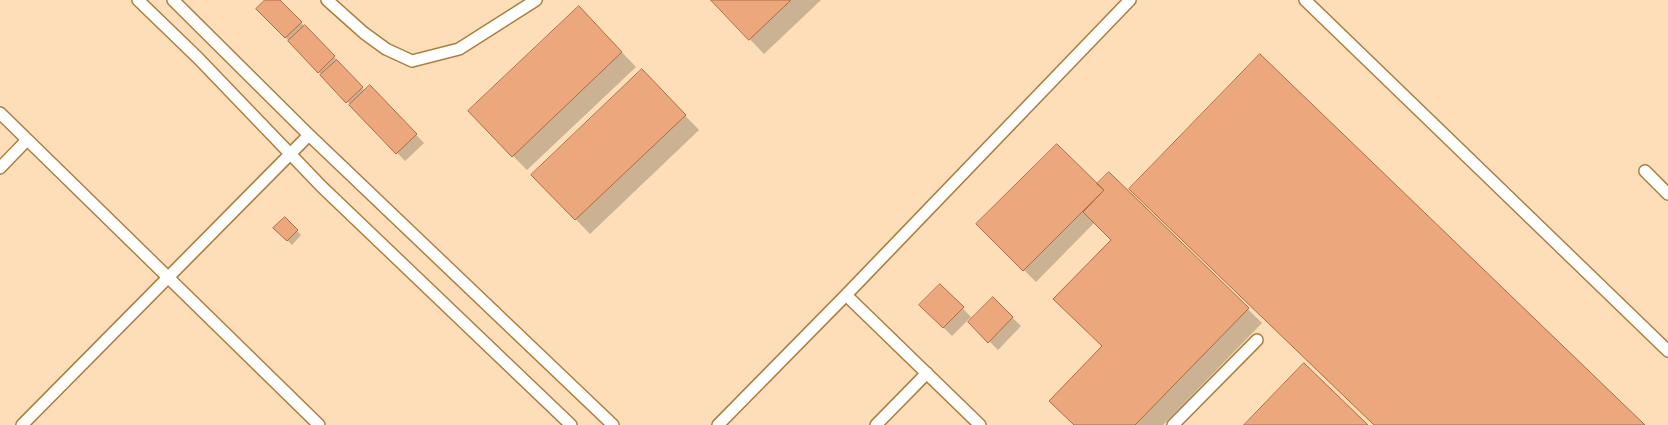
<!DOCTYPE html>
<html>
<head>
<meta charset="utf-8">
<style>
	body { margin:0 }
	canvas { display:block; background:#fddeb8 }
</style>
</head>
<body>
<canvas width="1668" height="425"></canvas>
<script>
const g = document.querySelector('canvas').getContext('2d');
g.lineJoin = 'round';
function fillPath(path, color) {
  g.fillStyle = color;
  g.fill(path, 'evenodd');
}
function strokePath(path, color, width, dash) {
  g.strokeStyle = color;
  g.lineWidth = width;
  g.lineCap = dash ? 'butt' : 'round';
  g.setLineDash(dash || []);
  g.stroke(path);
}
const shadow = new Path2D(`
	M267,0H279L343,66L342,67L365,91L370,87L424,143L405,161L258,9Z
	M712,0H821L764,54Z
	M593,22L636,67L527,170L513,156Z
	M656,85L699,130L590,234L533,175Z
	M1109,174L1262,323L1163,425H1075L1104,346L1113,240L1095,222L1036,282L978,224L1097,185Z
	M285,219L301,235L292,245L275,228Z
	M940,286L971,317L952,336L921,305Z
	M993,299L1021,326L998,350L970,322Z`);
const building = new Path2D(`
	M265,0H280L302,22L285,38L256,9Z
	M711,0H791L749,40Z
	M579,6L622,52L512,157L468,111Z
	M305,25L335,56L318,73L288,41Z
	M1260,54L1645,425H1374L1129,189Z
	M337,60L363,87L346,103L320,75Z
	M642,69L686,115L575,220L531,175Z
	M370,85L417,134L396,154L349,105Z
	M1057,144L1104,190L1023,271L976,224Z
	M1109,172L1249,308L1135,425H1074L1049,401L1102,346L1053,299L1111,240L1083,212L1104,190L1097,184Z
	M285,217L298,230L287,241L273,228Z
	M940,284L964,307L943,328L919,305Z
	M993,297L1013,317L988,343L968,322Z
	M1304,363L1368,425H1244Z`);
const lane = new Path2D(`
	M138,0L198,58L322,187L571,425
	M173,0L309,135L613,425
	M327,0L364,33L386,49L412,61L459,49L536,0
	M1305,0L1668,351
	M0,113L319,425
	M0,168L27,140
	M1645,171L1668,194
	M846,295L980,425
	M22,425L309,135
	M718,425L846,295L1130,0
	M876,425L927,373
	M1173,425L1257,340`);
fillPath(shadow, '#0003');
fillPath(building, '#eda77c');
strokePath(building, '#ad6c42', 1);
strokePath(lane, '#ae7e3e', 14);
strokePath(lane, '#fff', 11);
</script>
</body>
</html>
